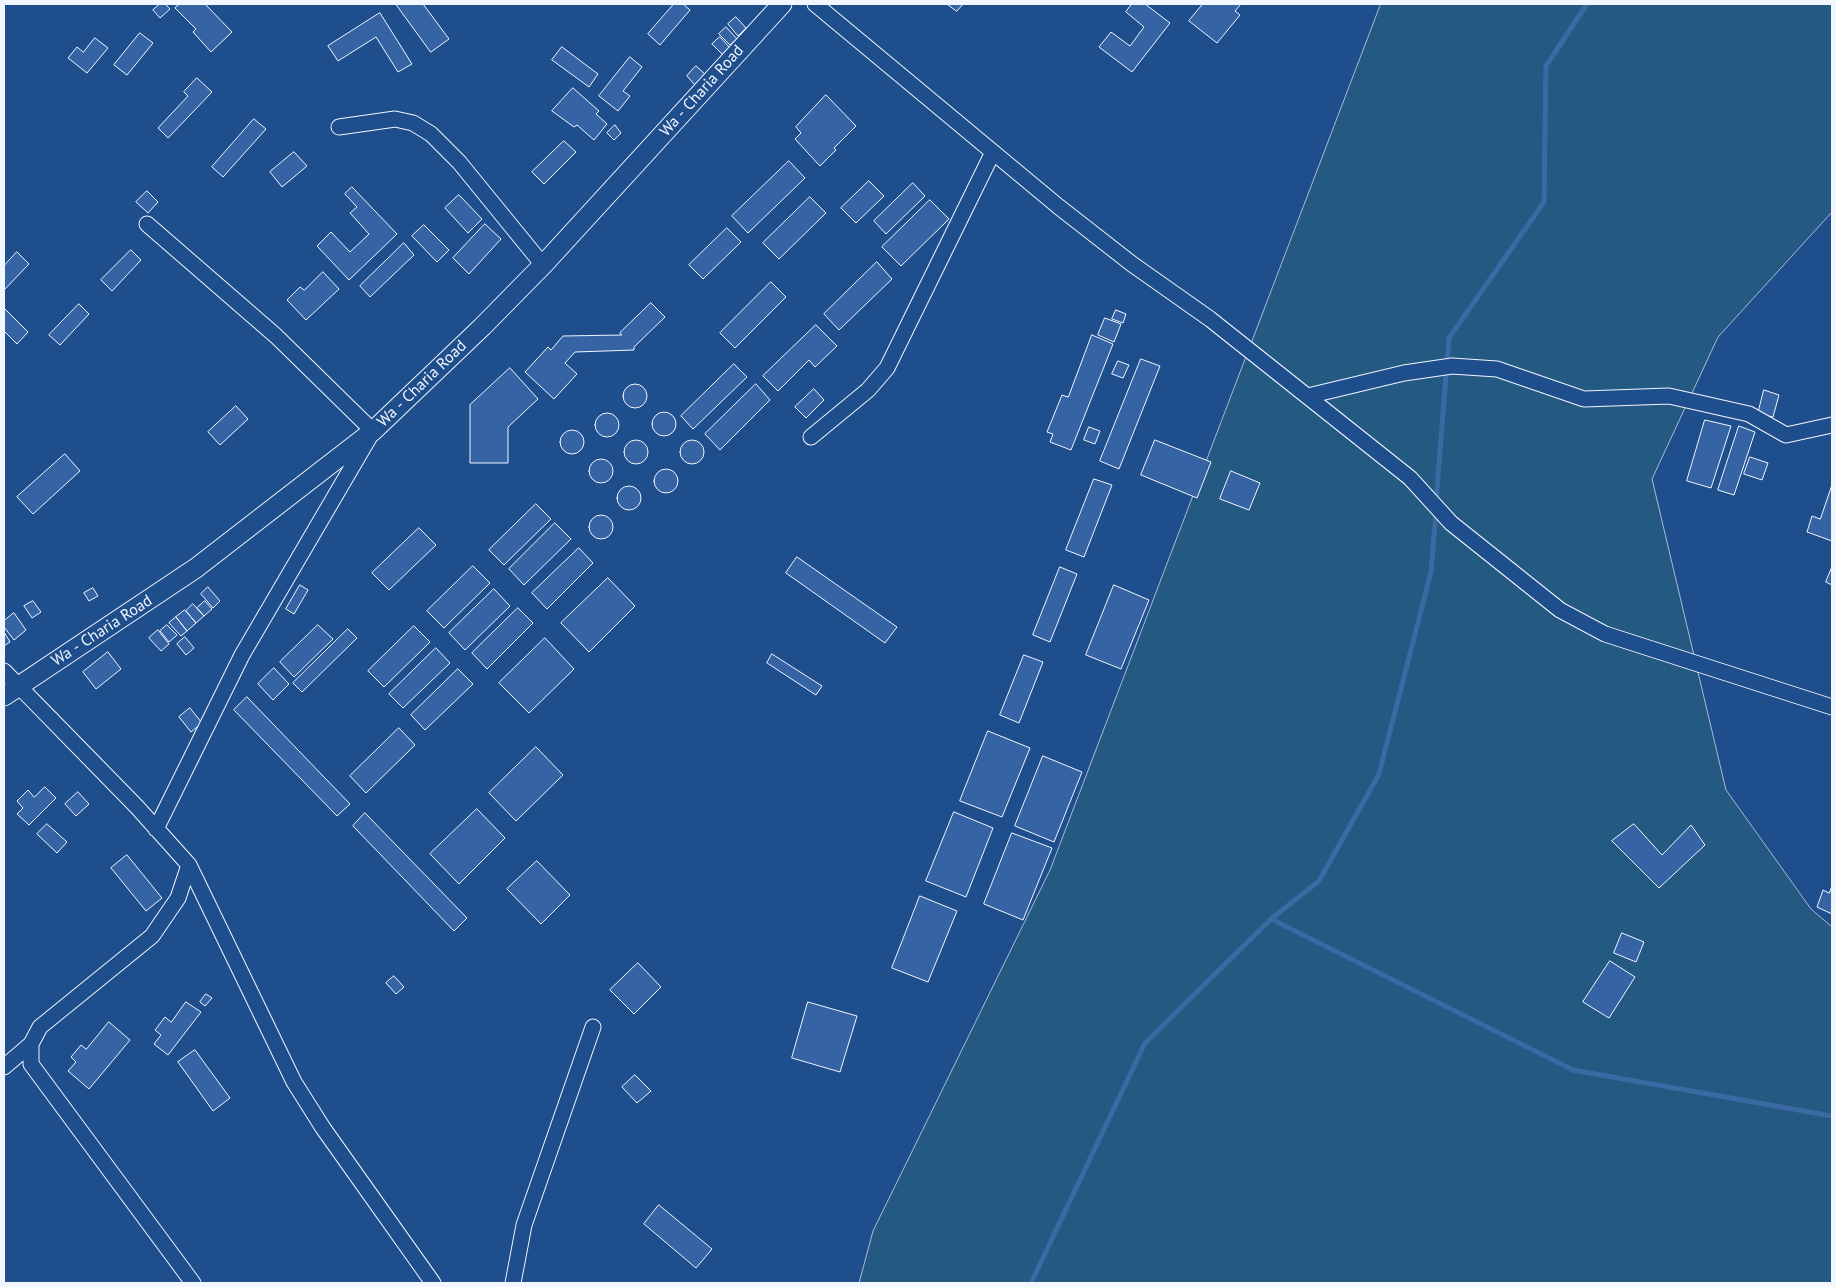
<!DOCTYPE html>
<html>
<head>
<meta charset="utf-8">
<style>
	body { margin:0 }
	#map { position:relative; width:1836px; height:1287px; overflow:hidden; background:#1f4e8c; font-family:"PT Sans",sans-serif }
	canvas { display:block }
	.frame { position:absolute; inset:0; border:5px solid #f2f6ff; pointer-events:none }
</style>
</head>
<body>
<div id="map">
<canvas width="1836" height="1287"></canvas>
<div class="frame"></div>
</div>
<script>
const g = document.querySelector('canvas').getContext('2d');
g.lineJoin = 'round';
function fillPath(path, color) {
  g.fillStyle = color;
  g.fill(path, 'evenodd');
}
function strokePath(path, color, width, dash) {
  g.strokeStyle = color;
  g.lineWidth = width;
  g.lineCap = dash ? 'butt' : 'round';
  g.setLineDash(dash || []);
  g.stroke(path);
}
function label(font, color, halo, rows, align = 'center') {
  g.font = font + ' "PT Sans",sans-serif';
  g.lineWidth = 4;
  g.setLineDash([]);
  g.textBaseline = 'middle';
  g.strokeStyle = halo;
  g.fillStyle = color;
  for (const [text, x, y, turn = 0] of rows) {
    g.save();
    g.translate(x, y);
    g.rotate((+turn || 0) * Math.PI / 180);
    g.textAlign = isNaN(turn) ? turn : align;
    if (halo) g.strokeText(text, 0, 0);
    g.fillText(text, 0, 0);
    g.restore();
  }
}
const green = new Path2D(`
	M1381,4H1832V212L1718,337L1652,479L1726,790L1811,909L1832,927V1283H859L873,1231L1050,870Z`);
const stream = new Path2D(`
	M1436,502L1449,338L1544,202L1546,66L1587,4
	M1271,919L1573,1070L1832,1116
	M1031,1283L1145,1043L1271,919L1319,881L1379,774L1431,572L1436,511`);
const building = new Path2D(`
	M160,4H165L170,9L160,18L153,10Z
	M180,4H205L232,32L211,52L193,32L196,29L175,8Z
	M396,4H423L449,39L431,52Z
	M674,4H683L690,10L660,45L648,34Z
	M947,4H963L957,11Z
	M1132,4H1145L1170,23L1132,72L1099,47L1111,32L1130,46L1144,27L1126,12Z
	M1203,4H1241L1235,11L1240,15L1217,43L1189,21Z
	M380,13L412,64L398,72L376,37L338,61L328,46Z
	M736,17L746,28L738,36L728,24Z
	M726,27L737,39L730,45L719,34Z
	M140,33L153,43L127,75L114,65Z
	M720,37L731,49L724,56L712,44Z
	M95,38L108,48L87,73L68,58L77,47L83,52Z
	M562,47L598,74L589,87L552,60Z
	M630,57L642,67L623,91L630,96L618,111L599,96Z
	M696,66L705,74L695,85L687,76Z
	M197,78L212,92L168,138L158,128L188,96L184,92Z
	M573,88L599,111L596,114L607,124L594,140L577,125L574,127L552,111Z
	M826,95L856,126L834,148L836,150L820,166L795,139L801,133L796,127Z
	M254,119L266,129L223,177L212,167Z
	M615,125L621,133L614,140L607,133Z
	M564,141L576,152L544,184L532,172Z
	M294,152L307,166L282,187L270,172Z
	M789,161L805,178L748,233L732,216Z
	M869,181L884,196L856,223L841,208Z
	M913,183L925,196L886,234L874,221Z
	M352,187L397,234L349,280L317,246L331,232L350,252L369,234L350,213L357,207L345,194Z
	M147,191L158,202L148,213L136,202Z
	M459,195L482,219L468,233L445,208Z
	M810,197L826,213L779,259L763,243Z
	M930,200L949,219L901,266L882,247Z
	M485,224L501,239L469,274L453,258Z
	M424,225L449,250L437,262L412,236Z
	M727,228L741,242L703,279L689,265Z
	M404,243L414,255L370,297L360,286Z
	M131,250L141,260L112,291L101,280Z
	M17,252L29,264L4,290V266Z
	M877,262L892,279L839,330L824,314Z
	M323,272L339,289L306,320L287,300L300,287L304,290Z
	M771,282L786,297L735,348L720,333Z
	M651,303L665,317L634,347V350L575,352L565,363L577,374L554,399L525,372L548,347L551,350L563,336L622,335L620,333Z
	M79,304L89,314L60,345L49,335Z
	M4,308L28,332L17,344L4,331Z
	M1116,310L1126,314L1123,323L1112,319Z
	M1105,318L1121,324L1114,342L1098,335Z
	M816,325L837,346L815,367L809,360L778,391L763,376Z
	M1092,335L1113,344L1071,450L1050,442L1053,434L1047,432L1062,395L1068,397Z
	M1141,359L1160,366L1119,469L1100,461Z
	M1118,361L1129,365L1123,378L1112,374Z
	M734,364L747,377L693,429L681,416Z
	M510,368L538,399L508,427V463H470V405Z
	M756,384L770,400L720,450L705,434Z
	M623 396a12 12 0 1 1 24 0a12 12 0 1 1-24 0Z
	M814,389L824,400L806,418L795,407Z
	M1764,390L1779,395L1773,417L1758,414Z
	M236,406L248,419L220,445L208,432Z
	M652 424a12 12 0 1 1 24 0a12 12 0 1 1-24 0Z
	M595 425a12 12 0 1 1 24 0a12 12 0 1 1-24 0Z
	M1705,420L1731,426L1711,488L1687,481Z
	M1739,426L1755,432L1734,495L1718,490Z
	M1089,427L1100,431L1095,444L1084,440Z
	M560 442a12 12 0 1 1 24 0a12 12 0 1 1-24 0Z
	M1155,440L1211,462L1197,498L1141,475Z
	M680 452a12 12 0 1 1 24 0a12 12 0 1 1-24 0Z
	M624 452a12 12 0 1 1 24 0a12 12 0 1 1-24 0Z
	M65,454L80,471L33,514L17,497Z
	M1750,457L1768,463L1762,480L1744,474Z
	M589 471a12 12 0 1 1 24 0a12 12 0 1 1-24 0Z
	M654 481a12 12 0 1 1 24 0a12 12 0 1 1-24 0Z
	M1231,471L1260,483L1249,510L1220,499Z
	M1094,479L1112,485L1084,557L1066,550Z
	M1832,485V541L1807,532L1812,516L1820,519Z
	M617 498a12 12 0 1 1 24 0a12 12 0 1 1-24 0Z
	M536,504L551,519L504,565L489,550Z
	M589 527a12 12 0 1 1 24 0a12 12 0 1 1-24 0Z
	M555,523L571,539L524,585L509,569Z
	M419,528L436,545L389,590L372,573Z
	M579,548L593,563L547,609L532,593Z
	M797,557L897,627L885,643L786,573Z
	M473,566L490,583L444,628L427,611Z
	M1060,567L1077,574L1050,642L1033,635Z
	M1832,567V585L1826,582Z
	M608,578L635,606L589,652L561,623Z
	M300,585L308,590L294,614L286,609Z
	M1114,585L1149,600L1121,669L1086,655Z
	M208,587L220,601L213,608L201,594Z
	M93,588L98,596L89,601L84,593Z
	M494,589L510,606L465,650L449,633Z
	M33,601L41,612L32,618L24,606Z
	M205,601L212,609L204,616L197,608Z
	M193,604L204,616L196,623L186,611Z
	M518,608L533,623L487,669L472,653Z
	M185,610L196,623L187,631L176,617Z
	M14,613L26,630L14,640L4,627V621Z
	M176,617L187,631L181,636L169,623Z
	M167,625L177,635L169,642L160,631Z
	M318,625L333,639L294,677L280,662Z
	M414,626L430,642L384,687L368,671Z
	M348,629L357,638L302,692L293,683Z
	M158,630L169,644L161,651L149,638Z
	M4,632L10,642L4,646Z
	M185,637L194,648L186,655L177,644Z
	M545,638L574,669L529,713L499,683Z
	M436,648L450,663L403,708L389,694Z
	M108,652L121,669L96,689L83,672Z
	M772,654L822,686L816,695L767,663Z
	M1024,655L1043,662L1019,723L1000,715Z
	M274,668L289,684L273,700L258,684Z
	M458,669L473,684L425,730L411,715Z
	M247,697L350,804L337,816L234,710Z
	M190,708L202,723L191,732L179,717Z
	M399,728L415,745L366,793L350,776Z
	M988,731L1030,748L1002,817L960,801Z
	M536,747L563,775L516,821L489,793Z
	M1043,756L1082,772L1054,842L1015,826Z
	M45,787L56,798L29,825L17,814L23,808L17,801L28,790L34,797Z
	M78,792L89,804L76,816L65,804Z
	M477,809L505,838L459,884L430,854Z
	M954,812L993,828L966,897L926,881Z
	M365,813L467,918L454,931L353,826Z
	M47,824L67,842L57,853L37,834Z
	M1634,824L1662,855L1691,825L1705,845L1659,888L1612,841Z
	M1012,833L1052,848L1023,920L984,904Z
	M127,855L162,898L146,911L111,868Z
	M537,861L570,895L541,924L507,889Z
	M1832,886V914L1817,907L1823,890L1829,893Z
	M920,896L957,911L928,982L892,968Z
	M1622,933L1644,942L1636,962L1614,953Z
	M1610,961L1635,977L1609,1018L1583,1002Z
	M638,963L661,987L634,1014L610,990Z
	M394,976L404,987L396,994L386,983Z
	M206,994L212,998L205,1006L200,1002Z
	M186,1002L201,1012L168,1055L154,1044L161,1035L155,1030L165,1017L171,1022Z
	M808,1002L857,1016L840,1072L792,1058Z
	M109,1022L130,1040L89,1089L68,1071L76,1062L71,1057L81,1045L86,1049Z
	M195,1050L230,1098L213,1111L178,1062Z
	M635,1075L651,1091L637,1103L622,1087Z
	M659,1205L712,1249L696,1268L644,1224Z`);
const minor = new Path2D(`
	M815,4L1059,207L1132,264L1210,319L1410,478L1451,523L1560,610L1605,634L1832,707
	M339,127L395,119L413,123L431,134L459,162L543,265
	M147,224L276,336L373,431L242,655L156,829
	M1308,396L1404,373L1452,366L1497,369L1584,399L1669,396L1749,414L1786,435L1832,425
	M811,437L868,390L887,368L993,152
	M4,671L137,807L189,865L294,1082L323,1128L433,1283
	M189,865L178,898L152,936L40,1027L31,1044V1064L193,1283
	M4,1067L31,1044
	M513,1283L524,1225L593,1027`);
const tertiary = new Path2D(`
	M4,696L196,568L373,431L482,327L543,265L782,4`);
const streetNames = [
	["Wa - Charia Road",702,91,-48],
	["Wa - Charia Road",422,384,-44],
	["Wa - Charia Road",102,631,-33]
];
fillPath(green, '#245a82');
strokePath(green, '#a8bbd7', 1);
strokePath(stream, '#3b69a3', 5);
fillPath(building, '#3563a3');
strokePath(building, '#f2f6ff', 1);
strokePath(minor, '#f2f6ff', 17);
strokePath(tertiary, '#f2f6ff', 21);
strokePath(minor, '#1f4e8c', 15);
strokePath(tertiary, '#1f4e8c', 19);
label('16px', '#f2f6ff', '#1f4e8c', streetNames);
</script>
</body>
</html>
